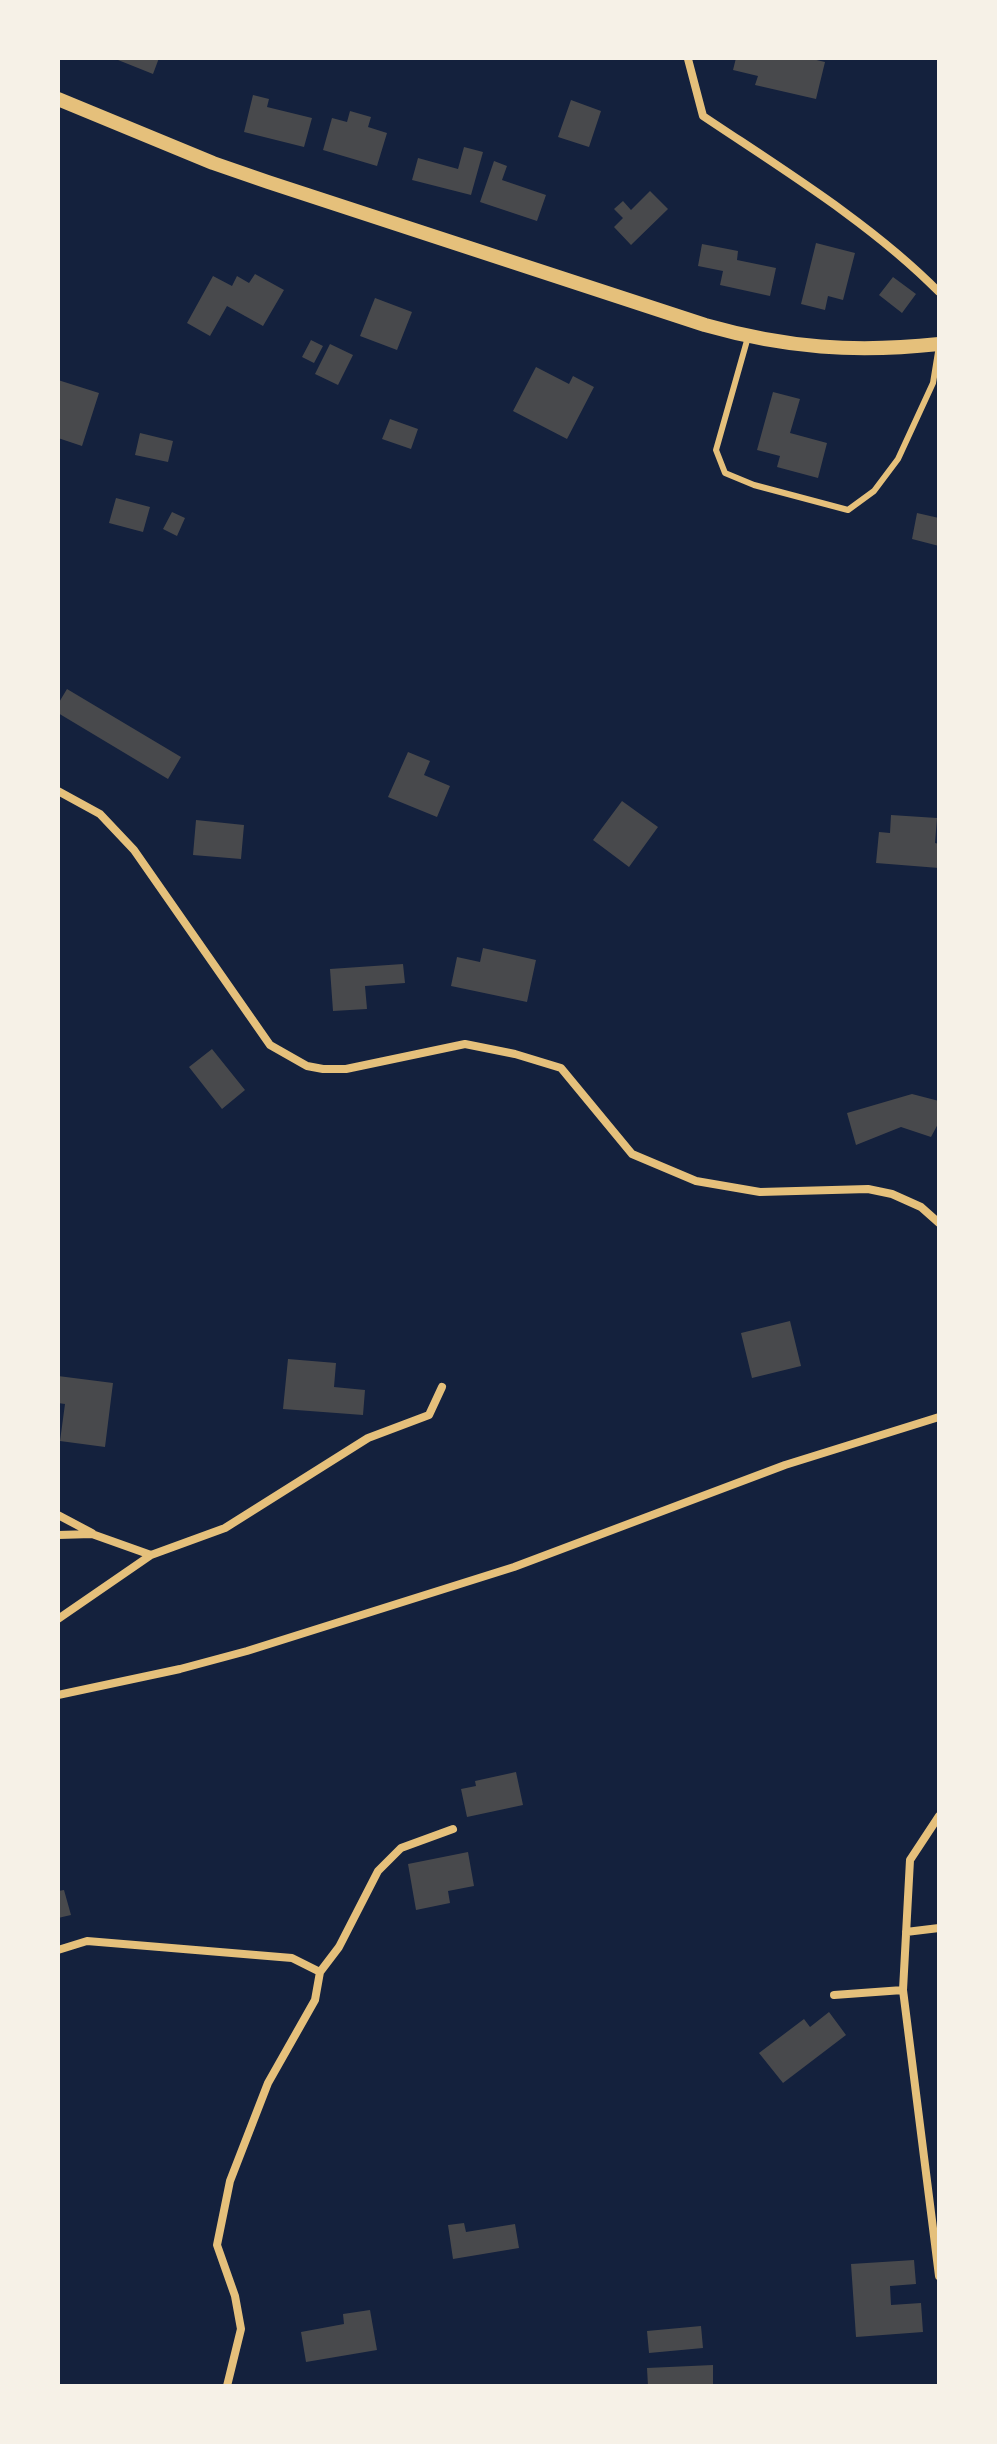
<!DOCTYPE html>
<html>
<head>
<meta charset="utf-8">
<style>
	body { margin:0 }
	#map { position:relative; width:997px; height:2444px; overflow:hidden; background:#14213d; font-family:"DejaVu Sans",sans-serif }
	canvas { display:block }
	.frame { position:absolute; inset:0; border:60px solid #f6f1e7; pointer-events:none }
</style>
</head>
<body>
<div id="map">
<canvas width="997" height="2444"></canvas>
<div class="frame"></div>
</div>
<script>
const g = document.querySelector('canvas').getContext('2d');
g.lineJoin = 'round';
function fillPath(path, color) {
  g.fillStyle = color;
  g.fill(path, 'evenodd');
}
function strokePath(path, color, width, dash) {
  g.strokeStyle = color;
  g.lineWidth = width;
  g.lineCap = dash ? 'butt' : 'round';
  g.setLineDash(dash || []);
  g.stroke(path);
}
const building = new Path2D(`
	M113,58H159L153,74Z
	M736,58H808L825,62L816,99L755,85L758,76L733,70Z
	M253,95L269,99L267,107L312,118L304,147L244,132Z
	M571,100L601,111L589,147L558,137Z
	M350,111L371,117L368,127L387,133L377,166L323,150L332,118L347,122Z
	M464,147L483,152L471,195L412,180L418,158L458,169Z
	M494,161L507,166L502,180L546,195L537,221L480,202Z
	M650,191L668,209L631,245L614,227L623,218L614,209L623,201L631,210Z
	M816,243L855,253L843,300L828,296L825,310L801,304Z
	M702,244L738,251L737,260L776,268L770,296L720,285L723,271L698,266Z
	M255,274L284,290L263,326L227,306L210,336L187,323L213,276L232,286L237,276L249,283Z
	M893,277L916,294L902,313L879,295Z
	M375,298L412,312L397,350L360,336Z
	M311,340L323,346L314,363L302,357Z
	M330,344L353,355L338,385L315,374Z
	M536,367L569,384L573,376L594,387L567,439L513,411Z
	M58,380L99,393L82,446L58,438Z
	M773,392L800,399L790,433L827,443L818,478L777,467L780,456L757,450Z
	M390,419L418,429L411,449L382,439Z
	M140,433L173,441L168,462L135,455Z
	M116,498L150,507L143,532L109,523Z
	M172,512L185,518L177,536L163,529Z
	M917,513L939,518V546L912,539Z
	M67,689L181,757L168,779L58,713V704Z
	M408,752L430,761L424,775L450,786L437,817L388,797Z
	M622,801L658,827L629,867L593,840Z
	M891,815L937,818L935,843L939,844V868L876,863L879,832L890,833Z
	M196,820L244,825L241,859L193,855Z
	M483,948L536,960L527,1002L451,986L457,957L480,962Z
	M403,964L405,983L365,986L367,1009L333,1011L330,969Z
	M212,1049L245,1090L222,1109L189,1067Z
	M912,1094L939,1101V1122L931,1137L901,1127L856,1145L847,1113Z
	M790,1321L801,1366L752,1378L741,1333Z
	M288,1359L336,1363L334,1387L365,1390L363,1415L283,1409Z
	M58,1376L113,1383L105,1447L60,1441L65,1404L58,1403Z
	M516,1772L523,1805L467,1817L461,1789L476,1786L475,1781Z
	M468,1852L474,1886L448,1891L450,1903L416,1910L408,1864Z
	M64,1890L71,1915L58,1918V1891Z
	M829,2012L846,2035L783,2083L759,2053L804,2019L810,2027Z
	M464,2223L466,2232L515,2224L519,2248L453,2259L448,2225Z
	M914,2260L916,2284L890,2286L891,2305L921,2303L923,2332L856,2337L851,2264Z
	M370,2310L377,2350L306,2362L301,2332L344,2324L343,2314Z
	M701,2326L703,2348L649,2353L647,2331Z
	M713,2365V2386H648L647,2368Z`);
const service = new Path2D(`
	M748,337L716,450L725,473L754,485L848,510L874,491L898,459L933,383L939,346`);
const minor = new Path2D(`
	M688,59L703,116C782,169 872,224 939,292
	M58,791L100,814L134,850L270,1045L307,1066L323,1069H346L465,1044L515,1054L561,1068L632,1154L696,1181L760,1192L868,1189L892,1194L921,1207L939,1223
	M58,1515L92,1533
	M58,1535L92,1534L151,1555
	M58,1619L151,1555L225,1528L368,1438L429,1415L442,1387
	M58,1695L180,1669L247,1651L514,1567L785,1465L939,1417
	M939,1816L910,1860L903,1990L939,2276
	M906,1932L939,1928
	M58,1950L87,1941L292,1958L320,1972
	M834,1995L903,1990
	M227,2386L241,2329L235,2296L217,2245L230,2181L268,2083L315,2000L320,1972L339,1947L378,1871L401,1848L453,1829`);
const tertiary = new Path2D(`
	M58,99L213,163L268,182L705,325C786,348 855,353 939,344`);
fillPath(building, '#48494c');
strokePath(service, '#e5c07b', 6);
strokePath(minor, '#e5c07b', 8);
strokePath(tertiary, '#e5c07b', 14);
</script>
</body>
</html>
